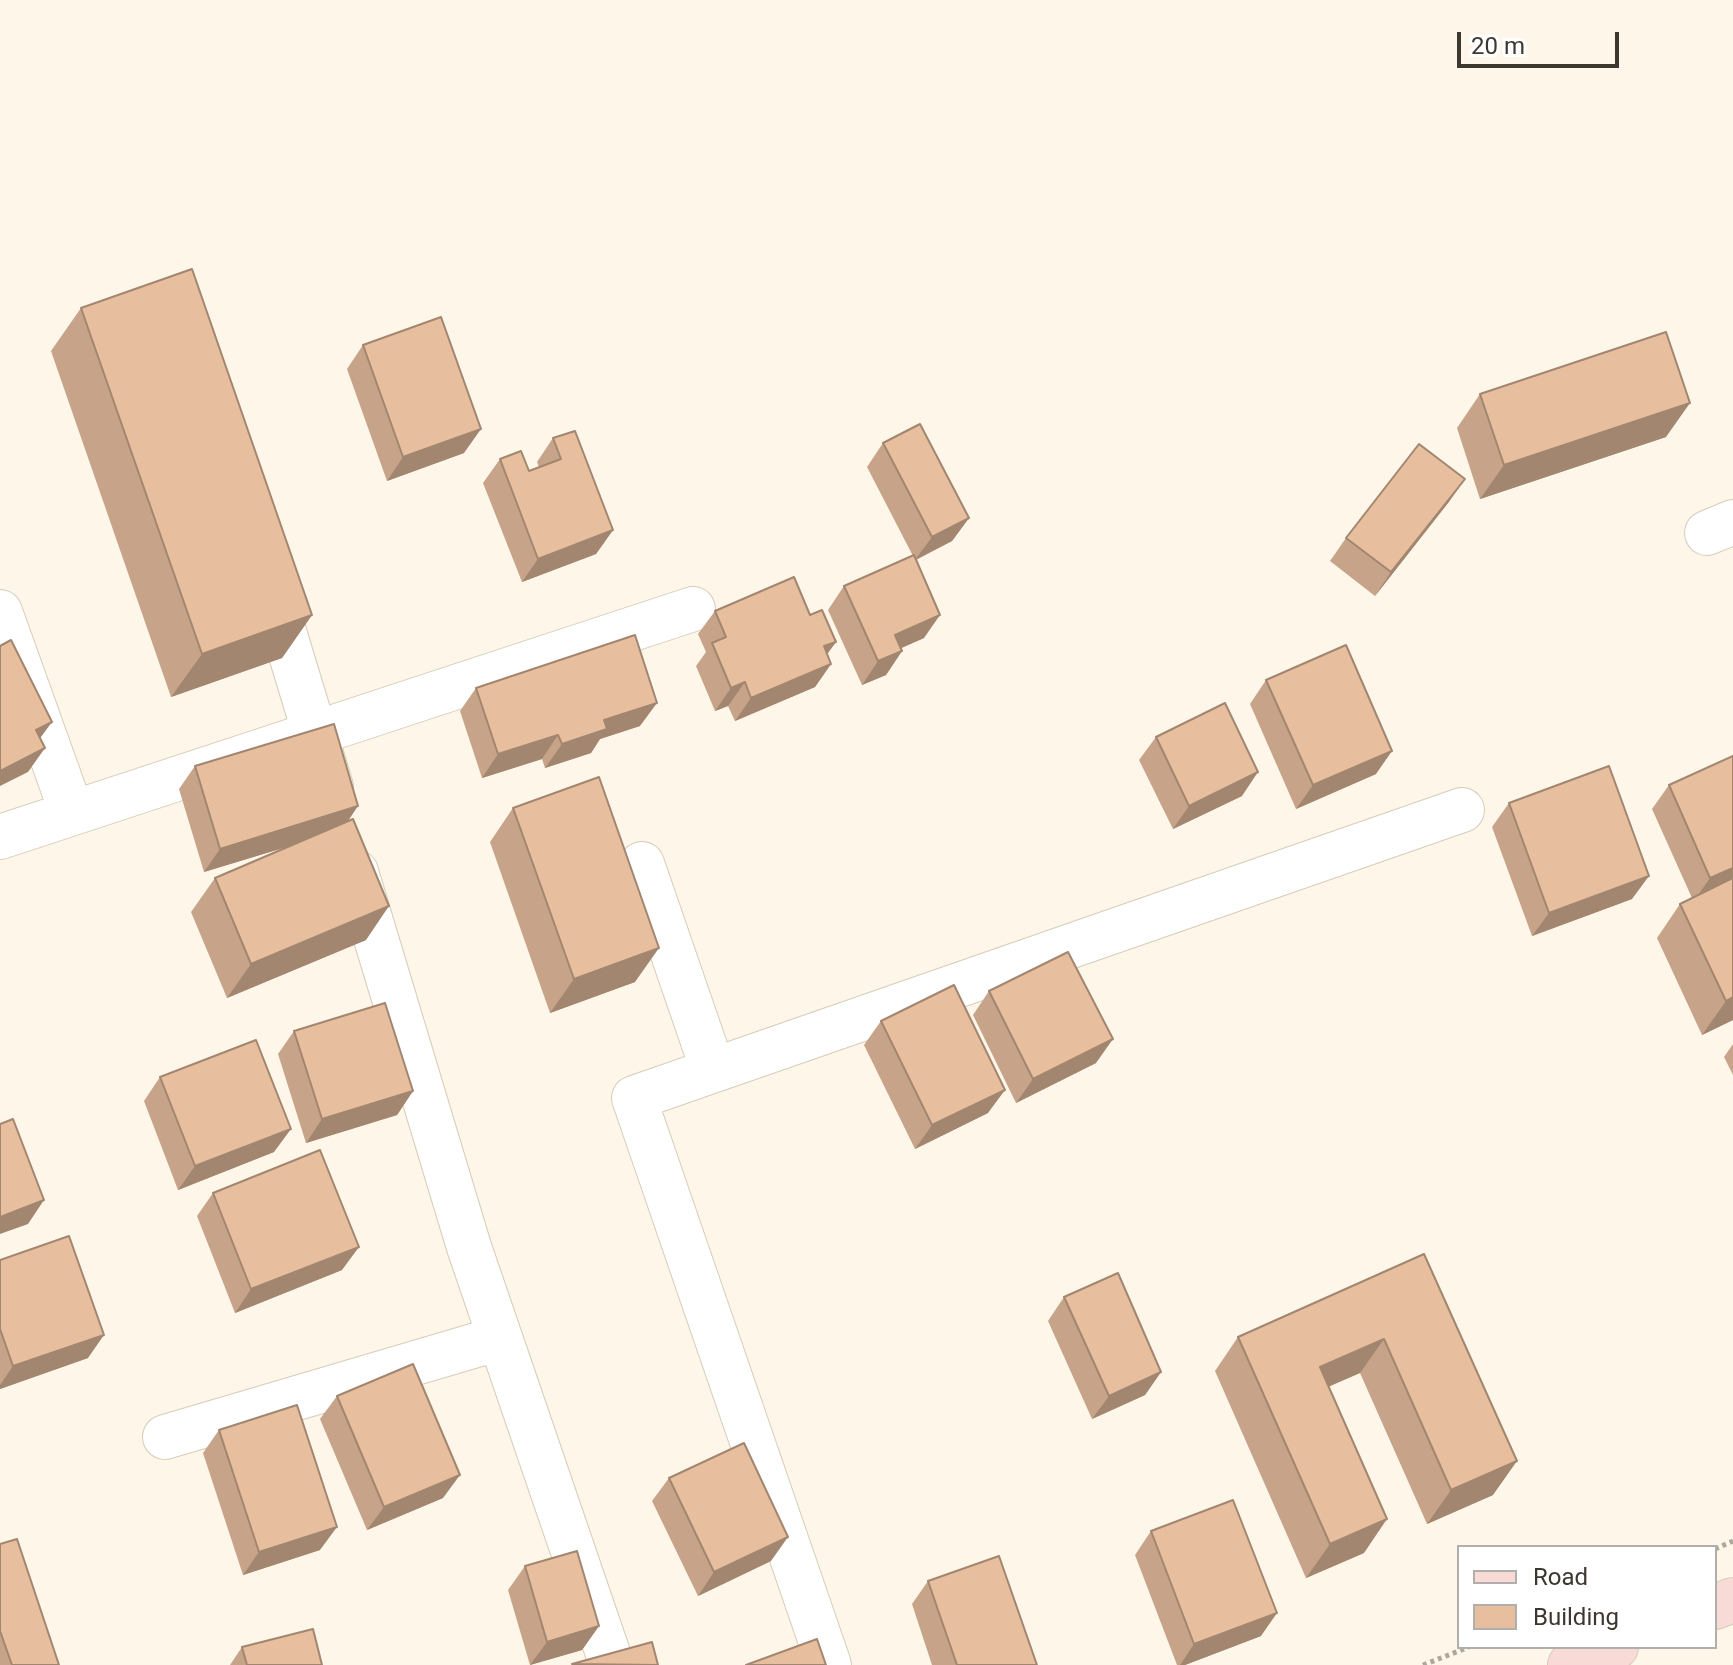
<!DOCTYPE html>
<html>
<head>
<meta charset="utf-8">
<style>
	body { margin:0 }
	#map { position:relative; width:1733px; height:1665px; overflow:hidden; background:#fdf6e9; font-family:Roboto,sans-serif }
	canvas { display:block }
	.legend { position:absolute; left:1457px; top:1545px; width:260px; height:104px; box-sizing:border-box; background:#fff; border:2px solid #b1afac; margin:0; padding:10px 14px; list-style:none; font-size:24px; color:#3c3830 }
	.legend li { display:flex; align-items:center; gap:16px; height:40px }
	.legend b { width:40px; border:2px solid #b1afac }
	.scale { position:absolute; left:1457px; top:32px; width:162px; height:36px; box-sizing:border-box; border:4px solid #3c3830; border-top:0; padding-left:10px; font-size:24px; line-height:28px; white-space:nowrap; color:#3c3830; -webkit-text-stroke:6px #fff; paint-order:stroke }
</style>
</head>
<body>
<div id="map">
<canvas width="1733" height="1665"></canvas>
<ul class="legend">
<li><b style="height:10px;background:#f8dad6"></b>Road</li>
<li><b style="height:22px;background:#e7bf9f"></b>Building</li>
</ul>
<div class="scale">20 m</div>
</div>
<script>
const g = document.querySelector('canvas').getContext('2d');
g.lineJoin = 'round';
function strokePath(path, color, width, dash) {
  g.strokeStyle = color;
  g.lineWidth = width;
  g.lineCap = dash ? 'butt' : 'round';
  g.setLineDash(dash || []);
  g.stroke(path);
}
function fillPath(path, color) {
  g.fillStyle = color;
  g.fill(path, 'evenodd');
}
const path = new Path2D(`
	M1715,1549L1733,1541
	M1423,1665L1469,1647`);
const street = new Path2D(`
	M1707,533L1733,522
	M272,592L331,787
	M0,612L72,813
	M0,837L693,609
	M642,864L713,1070
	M356,872L469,1247L612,1665
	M165,1437L500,1338
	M829,1665L634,1098L1462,810`);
const secondary = new Path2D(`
	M1715,1607L1733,1600
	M1570,1665L1616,1647`);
const wall = new Path2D(`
	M81,308L312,615L282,658L171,697L51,351Z
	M363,345L464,453L387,481L347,369Z
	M1480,394L1666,437L1480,499L1457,428Z
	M553,438L613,530L596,554L522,582L483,483L500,459L529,471L539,467L537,462Z
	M883,443L969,518L952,541L916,560L924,638L901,648L902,651L886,675L862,685L828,610L844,586L913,556L867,467Z
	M1465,479L1448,503L1375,596L1330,561L1346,538Z
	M715,611L836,642L827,654L831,664L815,687L735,721L728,706L715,711L696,666L706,652L698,634Z
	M1266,680L1376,774L1296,809L1250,704Z
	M476,688L640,726L600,739L591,753L545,768L542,759L482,778L460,711Z
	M1156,737L1242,796L1173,829L1139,760Z
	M1733,756V1020L1702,1035L1657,938L1680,904L1692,898L1652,809L1669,785Z
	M195,766L348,821L366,940L227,998L191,912L215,878L290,846L204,872L179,789Z
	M1509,803L1632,899L1532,936L1492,827Z
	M513,808L635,982L550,1013L490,842Z
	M989,991L1096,1063L1016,1103L973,1015Z
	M881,1021L988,1113L915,1149L864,1045Z
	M294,1031L413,1091L397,1115L306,1143L278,1054Z
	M1733,1044V1075L1724,1057Z
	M160,1077L274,1152L178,1190L144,1101Z
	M213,1193L342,1270L235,1313L197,1216Z
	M1424,1254L1493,1495L1427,1524L1360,1373L1328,1386L1364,1553L1306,1578L1215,1371L1238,1337Z
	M0,1260L88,1358L0,1389Z
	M1064,1297L1161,1372L1145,1395L1092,1419L1048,1321Z
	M337,1396L443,1498L367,1530L320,1419Z
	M219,1430L320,1550L243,1575L203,1453Z
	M669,1478L771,1561L698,1596L652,1501Z
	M1151,1531L1261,1636L1185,1665H1177L1135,1555Z
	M0,1544L59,1665H0Z
	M525,1566L599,1626L582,1650L530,1665L508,1590Z
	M928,1581L1037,1665H932L912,1604Z
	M242,1647L322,1665H230Z`);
const shadedWall = new Path2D(`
	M1690,403L1666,437L1480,499L1504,465Z
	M481,429L464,453L387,481L403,457Z
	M1465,479L1448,503L1375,596L1391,572Z
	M969,518L952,541L915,560L932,537Z
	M613,530L596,554L522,582L538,559Z
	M312,615L282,658L171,697L202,654Z
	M940,615L924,638L879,658L895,635Z
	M836,642L819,665L824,646Z
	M902,651L886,675L862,685L878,661Z
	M831,664L815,687L735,721L751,698Z
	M745,682L728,706L715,711L731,688Z
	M657,703L640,726L600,739L591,753L545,768L562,744L604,720Z
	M52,722L35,745L36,730Z
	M558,735L542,759L482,778L498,754Z
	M45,748L28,772L0,786V771Z
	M1392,751L1376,774L1296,809L1313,785Z
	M1258,772L1242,796L1173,829L1189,806Z
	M358,806L342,830L204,872L220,849Z
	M1733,868V884L1694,901L1710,878Z
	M1649,876L1632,899L1532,936L1549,913Z
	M389,906L366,940L227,998L251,964Z
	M659,948L635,982L550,1013L574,979Z
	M1733,997V1020L1702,1035L1726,1001Z
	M1113,1039L1096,1063L1016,1103L1033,1079Z
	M1005,1090L988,1113L915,1149L932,1125Z
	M413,1091L397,1115L306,1143L322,1119Z
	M291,1129L274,1152L178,1190L195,1166Z
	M44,1200L28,1224L0,1234V1217Z
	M359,1247L342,1270L235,1313L251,1289Z
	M104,1335L88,1358L0,1389V1385L13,1366Z
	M1384,1339L1360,1373L1296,1401L1320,1367Z
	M1161,1372L1145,1395L1092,1419L1109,1396Z
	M1517,1461L1493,1495L1427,1524L1451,1490Z
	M460,1475L443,1498L367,1530L384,1507Z
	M1387,1519L1364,1553L1306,1578L1330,1544Z
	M337,1527L320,1550L243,1575L259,1552Z
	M788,1537L771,1561L698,1596L714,1572Z
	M1277,1613L1261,1636L1185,1665H1180L1194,1644Z
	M599,1626L582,1650L530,1665L547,1642Z`);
const building = new Path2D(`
	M192,269L312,615L202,654L81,308Z
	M441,317L481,429L403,457L363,345Z
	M1666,332L1690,403L1504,465L1480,394Z
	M920,424L969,518L932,537L883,443Z
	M575,431L613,530L538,559L500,459L521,451L529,471L561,459L553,438Z
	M1419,444L1465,479L1391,572L1346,538Z
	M914,555L940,615L895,635L902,651L878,661L844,586Z
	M794,577L810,615L822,610L836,642L824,646L831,664L751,698L745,682L731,688L712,643L726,637L715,611Z
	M635,635L657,703L604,720L607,729L562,744L558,735L498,754L476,688Z
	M11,640L52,722L36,730L45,748L0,771V646Z
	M1346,645L1392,751L1313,785L1266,680Z
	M1225,703L1258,772L1189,806L1156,737Z
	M334,724L358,806L220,849L195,766Z
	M1733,756V868L1710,878L1669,785Z
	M1609,766L1649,876L1549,913L1509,803Z
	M599,777L659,948L574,979L513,808Z
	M353,819L389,906L251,964L215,878Z
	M1733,878V997L1726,1001L1680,904Z
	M1068,952L1113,1039L1033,1079L989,991Z
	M954,985L1005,1090L932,1125L881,1021Z
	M385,1003L413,1091L322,1119L294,1031Z
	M256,1040L291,1129L195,1166L160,1077Z
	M13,1119L44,1200L0,1217V1124Z
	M320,1150L359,1247L251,1289L213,1193Z
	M69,1236L104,1335L13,1366L0,1329V1260Z
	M1424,1254L1517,1461L1451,1490L1384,1339L1320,1367L1387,1519L1330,1544L1238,1337Z
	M1118,1273L1161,1372L1109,1396L1064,1297Z
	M413,1364L460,1475L384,1507L337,1396Z
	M297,1405L337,1527L259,1552L219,1430Z
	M744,1443L788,1537L714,1572L669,1478Z
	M1233,1500L1277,1613L1194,1644L1151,1531Z
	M17,1539L59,1665H12L0,1631V1544Z
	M577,1551L599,1626L547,1642L525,1566Z
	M999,1556L1037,1665H957L928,1581Z
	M313,1629L322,1665H247L242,1647Z
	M817,1639L826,1665H746Z
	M652,1642L658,1665L572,1664Z`);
strokePath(street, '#d7ccb7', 46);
strokePath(secondary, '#d7ccb7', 46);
strokePath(path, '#ada79c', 5, [4, 4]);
strokePath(street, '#fff', 44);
strokePath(secondary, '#f8dad6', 44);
fillPath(wall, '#c7a489');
fillPath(shadedWall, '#a2866f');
fillPath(building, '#e7bf9f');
strokePath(building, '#a2866f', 2);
</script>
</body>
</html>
